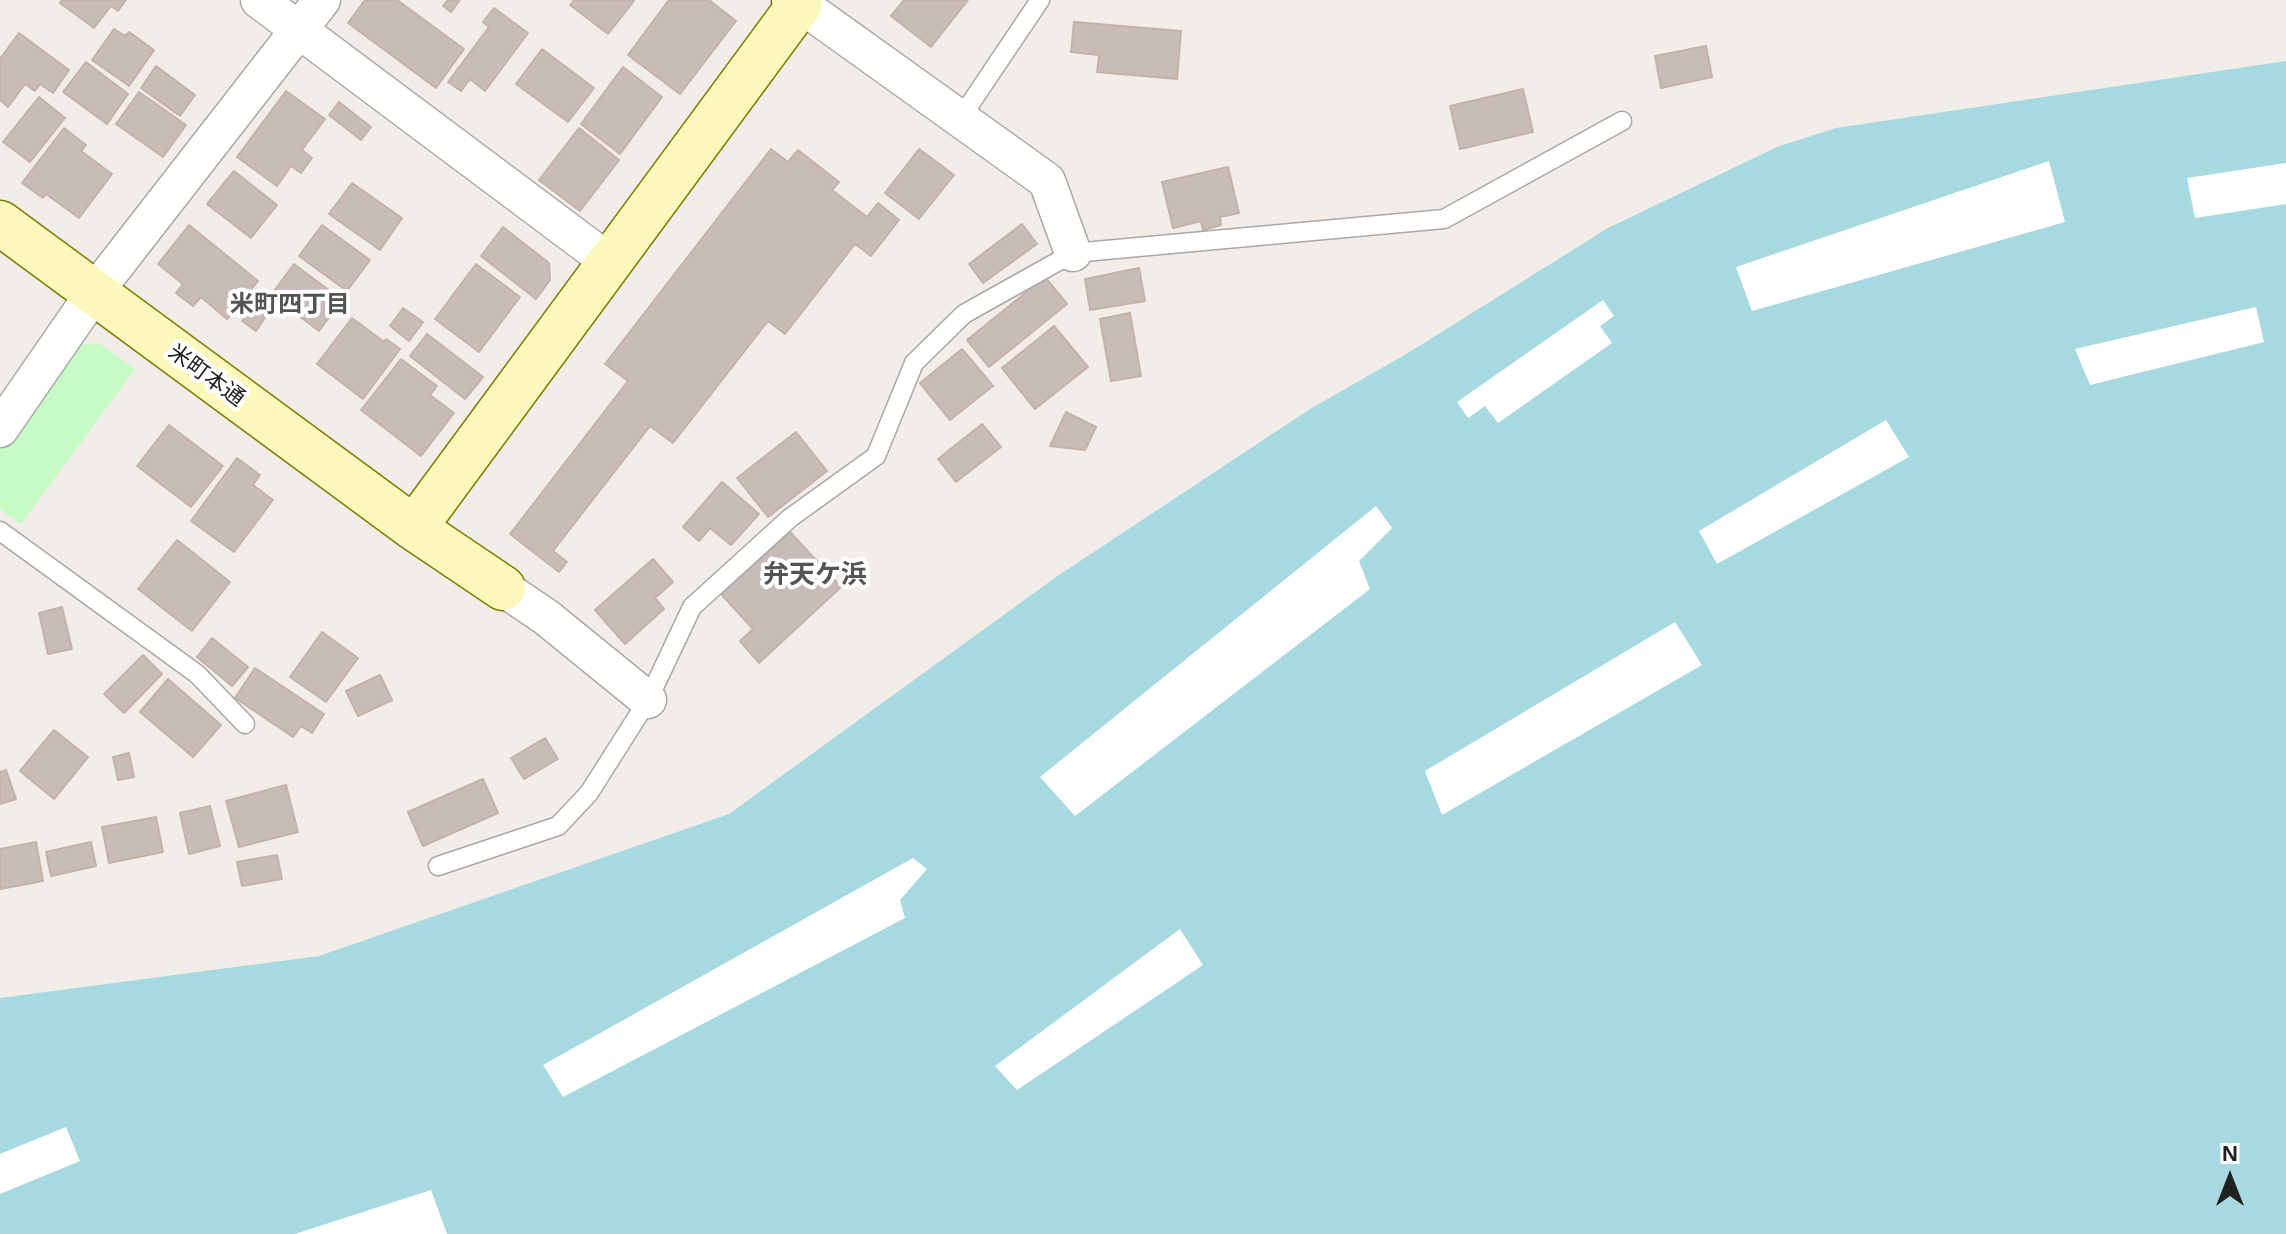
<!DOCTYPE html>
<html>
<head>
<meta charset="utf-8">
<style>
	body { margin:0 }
	#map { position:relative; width:2286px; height:1234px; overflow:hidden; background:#f2ede8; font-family:Arial,sans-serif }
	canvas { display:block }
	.north { position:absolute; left:2190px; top:1138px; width:80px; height:80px; -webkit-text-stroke:6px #fff; paint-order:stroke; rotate:0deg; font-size:22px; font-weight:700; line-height:32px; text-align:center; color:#212121 }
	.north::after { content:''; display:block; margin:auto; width:28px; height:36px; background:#212121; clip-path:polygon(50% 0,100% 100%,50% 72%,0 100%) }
</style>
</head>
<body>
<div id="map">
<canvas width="2286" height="1234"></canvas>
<div class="north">N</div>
</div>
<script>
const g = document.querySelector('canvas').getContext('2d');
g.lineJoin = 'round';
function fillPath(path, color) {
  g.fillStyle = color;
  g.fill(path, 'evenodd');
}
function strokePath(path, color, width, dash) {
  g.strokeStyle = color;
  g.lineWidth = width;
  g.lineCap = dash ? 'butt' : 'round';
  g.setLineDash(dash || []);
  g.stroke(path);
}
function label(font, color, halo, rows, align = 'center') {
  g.font = font + ' Arial,"Noto Sans JP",sans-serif';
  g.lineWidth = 8;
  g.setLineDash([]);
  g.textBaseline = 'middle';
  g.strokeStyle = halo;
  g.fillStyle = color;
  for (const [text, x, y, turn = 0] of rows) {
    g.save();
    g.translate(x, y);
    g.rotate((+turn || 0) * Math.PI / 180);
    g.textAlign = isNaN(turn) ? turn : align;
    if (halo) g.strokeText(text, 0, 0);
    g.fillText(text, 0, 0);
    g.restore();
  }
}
const park = new Path2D(`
	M99,343L135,369L21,524L0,509V448L70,345Z`);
const water = new Path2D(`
	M2286,61V1234H0V998L319,956L729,814L1056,577L1310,409L1408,353L1608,228L1777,147L1836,128Z`);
const pier = new Path2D(`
	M2049,161L2065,222L1752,311L1736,267Z
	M2286,163V204L2195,218L2187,178Z
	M1603,300L1614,316L1600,326L1612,343L1498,423L1485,406L1468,418L1457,402Z
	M2256,307L2264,342L2090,385L2075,349Z
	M1886,420L1909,457L1717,564L1699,531Z
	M1376,506L1392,528L1359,561L1370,589L1075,816L1040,777Z
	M1675,622L1702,665L1442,815L1425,771Z
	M913,858L927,869L900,900L905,918L563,1097L543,1065Z
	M1180,929L1203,965L1017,1090L995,1066Z
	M66,1127L80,1161L0,1194V1154Z
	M431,1190L447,1234H295Z`);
const building = new Path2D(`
	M62,0H126L118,11L111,6L94,28L60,3Z
	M365,0H397L464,49L436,88L348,23Z
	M448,0H460L451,12L443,6Z
	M574,0H633L634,1L608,34L570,5Z
	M669,0H709L736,21L680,94L628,55Z
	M904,0H968L931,47L891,16Z
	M494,8L528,33L485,91L470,79L461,91L448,82L489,27L483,22Z
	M1074,22L1181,31L1177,79L1097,72L1099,55L1071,52Z
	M114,29L125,36L129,32L154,50L129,86L92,60Z
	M19,33L69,70L53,93L40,84L35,91L25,84L8,107L0,100V59Z
	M1706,46L1712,77L1661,88L1655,56Z
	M542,49L594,88L568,122L516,84Z
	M86,62L128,94L107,124L63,92Z
	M156,66L195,95L180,116L141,88Z
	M623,67L662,97L620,154L581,124Z
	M1523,89L1533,132L1460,149L1450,106Z
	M286,91L325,119L302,150L312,158L301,173L291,166L277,186L237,157Z
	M139,92L186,125L163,157L116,124Z
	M39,97L65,118L30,162L3,142Z
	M339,102L371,127L361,140L329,115Z
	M64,128L86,145L81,151L112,174L79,218L46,194L43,198L22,183Z
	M579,128L619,160L580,211L539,180Z
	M771,149L788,162L798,150L839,182L832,190L867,217L878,203L899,220L871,256L855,244L785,334L768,321L673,443L650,426L553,551L567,562L559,572L510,534L628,381L605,364Z
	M919,149L954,175L919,219L885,193Z
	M1228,167L1239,213L1220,217L1221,225L1203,230L1201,221L1173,228L1162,182Z
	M234,171L277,205L251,238L207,204Z
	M352,183L402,218L380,250L329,214Z
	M1022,224L1037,244L983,283L969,264Z
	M189,225L258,281L227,319L201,297L193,306L176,293L183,284L158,264Z
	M322,225L370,260L347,291L299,256Z
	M503,227L549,263L550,280L536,299L481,256Z
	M294,264L342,300L319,331L271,295Z
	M476,264L520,297L479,352L435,319Z
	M1139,268L1145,301L1090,310L1085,279Z
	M1045,277L1067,304L989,367L967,340Z
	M257,300L271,309L256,331L242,321Z
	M403,308L423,322L409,341L390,326Z
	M1130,313L1141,376L1111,381L1100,319Z
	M352,318L384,342L386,339L400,349L363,399L317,364Z
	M1054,326L1088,367L1035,409L1002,368Z
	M427,334L483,377L465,399L410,356Z
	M962,349L993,386L950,420L920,383Z
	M401,359L437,386L430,395L454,413L421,456L361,410Z
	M1066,412L1096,427L1085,450L1050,446Z
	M982,424L1001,447L956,482L938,459Z
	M169,425L223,466L191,507L137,466Z
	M796,432L827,471L768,517L737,478Z
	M237,458L260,475L253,485L273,500L234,552L191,521Z
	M722,482L759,514L731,545L710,528L699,541L683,527Z
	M790,532L841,587L759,663L740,641L753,629L721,594Z
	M177,540L230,582L192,631L138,589Z
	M653,559L673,582L655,598L664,609L625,644L595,610Z
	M62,607L72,649L48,654L39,613Z
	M322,632L358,658L326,702L290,677Z
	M212,638L248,667L232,686L197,657Z
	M143,655L162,674L124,713L104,694Z
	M255,668L324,714L312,733L301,726L293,737L235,698Z
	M380,675L392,700L358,716L346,691Z
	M168,679L221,725L193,757L140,712Z
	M54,730L88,757L54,799L20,771Z
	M545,738L558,759L524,779L511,758Z
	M129,753L134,777L118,780L113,757Z
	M6,770L16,799L0,804V772Z
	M483,779L498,813L423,846L408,812Z
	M286,785L298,832L239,847L226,801Z
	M210,806L220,846L189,854L180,813Z
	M156,817L163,852L109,863L102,827Z
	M36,842L43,881L0,889V849Z
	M91,842L96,866L51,876L46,852Z
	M277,855L282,879L242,886L237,862Z`);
const lane = new Path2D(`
	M960,119L1040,0
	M0,531L197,674L245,724
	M438,866L558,826L589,793L648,700L692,607L790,518L876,456L914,363L964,314L1073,253L1444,219L1622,121`);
const street = new Path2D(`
	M259,0L608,261
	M800,4L1047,181L1073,253
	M0,429L94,293L322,0
	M503,588L546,617L648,700`);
const secondary = new Path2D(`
	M0,223L414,528L503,588
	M414,528L800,4L794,0`);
const streetNames = [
	["米町本通",206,376,36]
];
const neighbourhoodNames = [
	["米町四丁目",290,305]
];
const quarterNames = [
	["弁天ケ浜",815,576]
];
fillPath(park, '#c6fbc5');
fillPath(water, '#a7d9e0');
fillPath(pier, '#fff');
fillPath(building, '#c7bcb7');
strokePath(building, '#c4b2a9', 2);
strokePath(lane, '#a8a8a8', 21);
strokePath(street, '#a8a8a8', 39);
strokePath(secondary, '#7e7e02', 47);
strokePath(lane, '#fff', 18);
strokePath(street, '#fff', 36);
strokePath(secondary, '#fcf8bc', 44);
label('22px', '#212121', '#fff', streetNames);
label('bold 24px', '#545454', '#fff', neighbourhoodNames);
label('bold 26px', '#545454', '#fff', quarterNames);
</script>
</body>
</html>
